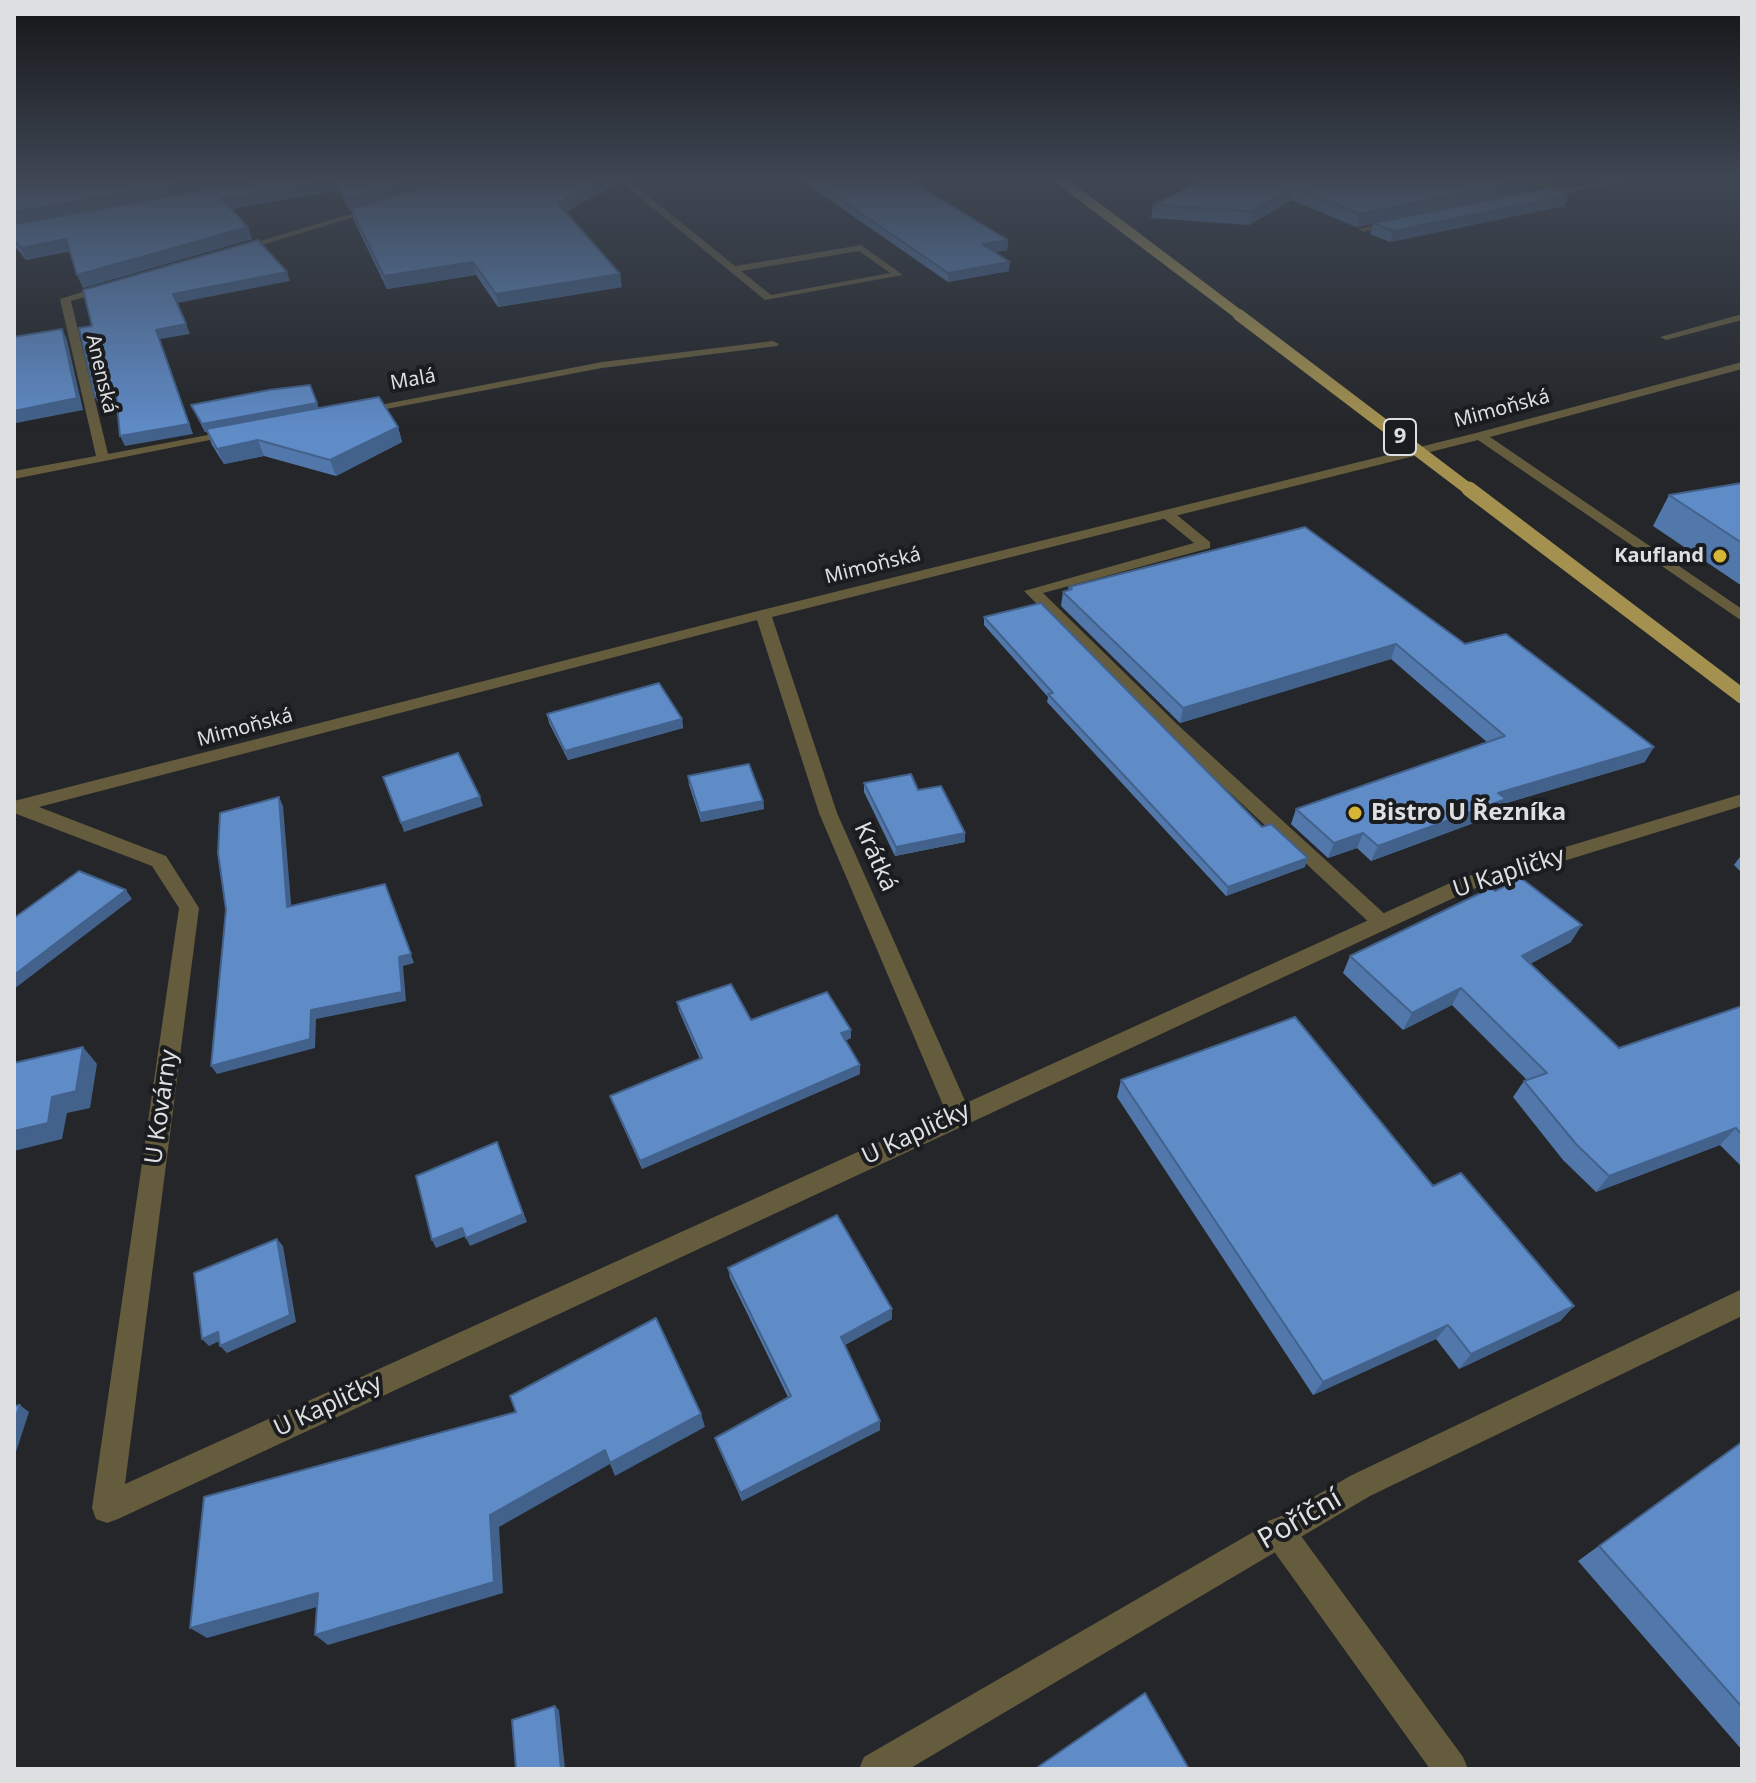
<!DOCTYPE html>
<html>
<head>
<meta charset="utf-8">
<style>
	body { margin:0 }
	#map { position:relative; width:1756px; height:1783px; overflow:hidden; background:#242629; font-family:"Noto Sans",sans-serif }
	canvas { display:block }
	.frame { position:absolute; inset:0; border:16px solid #dddfe1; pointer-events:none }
</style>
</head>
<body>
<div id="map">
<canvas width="1756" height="1783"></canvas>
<div class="frame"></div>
</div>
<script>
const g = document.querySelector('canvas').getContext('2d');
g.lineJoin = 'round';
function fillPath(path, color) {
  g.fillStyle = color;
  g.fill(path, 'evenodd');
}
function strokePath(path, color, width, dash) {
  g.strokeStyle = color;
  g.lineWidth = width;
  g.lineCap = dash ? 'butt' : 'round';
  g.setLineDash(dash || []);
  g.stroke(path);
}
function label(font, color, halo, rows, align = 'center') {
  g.font = font + ' "Noto Sans",sans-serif';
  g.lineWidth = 8;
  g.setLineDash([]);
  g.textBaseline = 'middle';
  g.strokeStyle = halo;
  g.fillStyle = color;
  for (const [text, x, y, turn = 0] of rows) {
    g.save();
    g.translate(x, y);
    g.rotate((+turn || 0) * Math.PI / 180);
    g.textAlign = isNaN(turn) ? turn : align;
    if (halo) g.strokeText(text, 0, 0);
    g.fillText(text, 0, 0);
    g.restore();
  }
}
const lane = new Path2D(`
	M616,178H626L735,266L861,245L903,275L765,300ZM859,251L890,273L771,295L741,271Z
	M1742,314V320L1666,340L1660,337Z
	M1162,511H1172L1210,542V548L1043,593L1180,727L1388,917L1391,922L1388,927H1374L1168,735L1024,591L1194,543L1162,517Z
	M1279,1517L1290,1521L1463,1757L1468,1769H1430L1268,1543L1264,1532L1268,1521Z`);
const street = new Path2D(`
	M1525,178C1539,178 1549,185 1563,188C1582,190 1612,178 1634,178L1532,200L1529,195L1554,190Z
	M374,207L381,209L238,252L230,250Z
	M1398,220L1401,225L1363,232L1358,229Z
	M108,284L112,289L71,301L108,454L234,430L240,434L14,479V471L96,456L60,299Z
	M773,341L779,344L777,346L602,368L360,414L354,410L602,362Z
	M1742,362V369L1490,437L1742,609V621L1478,440L772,617L837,813L966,1103L1459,879L1742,794V806L1473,889L118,1519L107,1523L96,1519L92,1508L179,908L152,866L14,813V801L758,611L1476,433ZM757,620L819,813L946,1112L125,1484L199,908L166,856L39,807Z
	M1742,1289V1316L1370,1496L909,1769H859L864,1757L1350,1476Z`);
const primaryBridgeFar2 = new Path2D(`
	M1058,178L1242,317`);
const primaryBridgeFar1 = new Path2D(`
	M1239,315L1471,491`);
const primaryBridge = new Path2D(`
	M1469,489L1742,696`);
const wall = new Path2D(`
	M14,178H617V183L566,212L622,287L498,307L476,275L387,289L354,221L351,210L350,211L339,190L232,209L252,239L83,288L70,251L26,260L17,249H14Z
	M798,178H906L1008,240L1007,250L994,252L1009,271L948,282Z
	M1208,178H1532L1527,192L1568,195L1564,206L1390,242L1370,234L1373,224L1356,227L1292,200L1249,225L1151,218L1153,205Z
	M191,405L319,408L398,427L402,442L336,476L264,456L224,464L212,445L207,432H205Z
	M1742,483V586L1653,526L1669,495Z
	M1069,587L1465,644L1645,762L1503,804L1498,814L1371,861L1357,848L1328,858L1291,824L1296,809L1488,743L1391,659L1180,723L1061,606L1063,592L1068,590Z
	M984,617L1262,827L1305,867L1226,896L1047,702L1048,697L984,625Z
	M547,714L682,719L683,728L568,760L549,723Z
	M688,776L763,801L764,809L701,822L689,785Z
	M864,783L918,790L965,833V842L895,856L864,792Z
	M1742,854V873L1734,865Z
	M1571,942L1530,964L1619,1048L1742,1006V1167L1720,1145L1596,1192L1563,1160L1513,1097L1524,1081L1527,1080L1452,1005L1403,1030L1343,973L1350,956Z
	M677,1002L751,1020L851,1030V1038L845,1041L860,1065V1074L642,1169L613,1104L610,1096L700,1059L679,1011Z
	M1121,1080L1433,1186L1574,1306L1560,1321L1459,1369L1436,1339L1313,1395L1117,1097Z
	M728,1268L892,1309V1319L845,1345L880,1421V1430L742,1501L718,1447L715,1438L788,1397L730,1278Z
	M1742,1441V1750L1578,1561Z`);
const shadedWall = new Path2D(`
	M213,178H283L14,225V212Z
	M421,178H463L350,211L346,199Z
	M604,178H617V183L560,215L558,203Z
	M1514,178H1532L1527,192L1373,223V224L1356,227L1359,214Z
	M336,179L339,190L226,210L222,199Z
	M1295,187L1292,200L1249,225L1252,211Z
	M1568,195L1564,206L1390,242L1393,231Z
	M248,227L252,239L83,288L77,275Z
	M66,239L72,251L26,260L21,248Z
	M1008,240L1007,250L982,254V244Z
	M473,262L476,275L387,289L384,276Z
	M1010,262L1009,271L948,282V273Z
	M287,272L290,281L177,303L173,294Z
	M620,274L622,287L498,307L496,294Z
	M186,324L190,334L160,339L193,434L125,446L120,436L156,330Z
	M62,329L67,340L83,410L16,423V460H14V411Z
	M116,393L121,403L100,407L95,397Z
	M317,403L320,411L205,432L202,424Z
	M398,427L402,442L336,476L330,460Z
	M258,440L264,456L224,464L217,449Z
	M1396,644L1391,659L1180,723L1183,708Z
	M682,719L683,728L568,760L565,751Z
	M1654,747L1645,762L1503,804L1498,814L1371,861L1378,846L1498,793Z
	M279,797L283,806L292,915L287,907Z
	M480,797L483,806L404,832L401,823Z
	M763,801L764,809L701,822L700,813Z
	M965,833V842L895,856L896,847Z
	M1363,833L1357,848L1328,858L1334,843Z
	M1308,858L1305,867L1226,896L1228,887Z
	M126,890L132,899L14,989V975Z
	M388,893L414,963L403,966L406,1001L316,1019L315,1048L217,1074L211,1066L311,1010Z
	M1582,925L1571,942L1512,973L1522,956Z
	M1461,988L1452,1005L1403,1030L1412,1013Z
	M851,1030V1038L841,1042V1033Z
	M83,1047L97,1064L90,1108L67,1113L62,1139L14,1151V1131L52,1097Z
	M860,1065V1074L642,1169L640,1161Z
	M1736,1128L1720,1145L1596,1192L1609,1176Z
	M497,1142L527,1222L470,1246L466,1238Z
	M462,1228L466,1236L436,1248L432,1240Z
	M277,1239L283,1246L296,1322L227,1353L220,1346Z
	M1574,1306L1560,1321L1459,1369L1471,1354Z
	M892,1309V1319L842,1346L841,1337Z
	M1448,1325L1436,1339L1313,1395L1323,1382Z
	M218,1332L224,1339L209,1346L202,1339Z
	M20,1405L29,1412L14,1458V1422Z
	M701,1414L705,1427L615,1476L610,1464L499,1527L503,1593L328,1645L315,1635L490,1515L605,1450Z
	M880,1421V1430L742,1501L740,1493Z
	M318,1593L331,1603L207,1638L190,1628Z
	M555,1706L559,1710L565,1769H561Z`);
const building = new Path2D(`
	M14,178H213L14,212Z
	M271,178H421L346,199L336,179L222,199L248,227L77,275L66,239L21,248L14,240V224Z
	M457,178H604L558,203L620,274L496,294L473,262L384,276L351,209Z
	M810,178H906L1008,240L982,244L1010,262L948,273Z
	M1208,178H1529L1531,179L1359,214L1295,187L1252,211L1153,205Z
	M1549,188L1568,195L1393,231L1373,223Z
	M258,240L287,272L173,294L186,324L156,330L189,424L120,436L116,393L95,397L79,328L92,326L83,290Z
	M62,329L77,398L14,411V337Z
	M310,385L317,403L202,424L191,405L269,390Z
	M379,397L398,427L330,460L258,440L217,449L206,429Z
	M1742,483V543L1669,495Z
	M1305,527L1465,644L1506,634L1654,747L1498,793L1506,799L1378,846L1363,833L1334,843L1296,809L1505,736L1396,644L1183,708L1063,592L1072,589L1069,587Z
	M1041,603L1262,827L1271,824L1308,858L1228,887L1048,694L1053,693L984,617Z
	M659,683L682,719L565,751L547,714Z
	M458,753L480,797L401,823L383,777Z
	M749,764L763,801L700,813L688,776Z
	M911,774L918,790L941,786L965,833L896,847L864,783Z
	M279,797L287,907L385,884L411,954L399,957L402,992L311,1010L310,1039L211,1066L226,910L218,853L220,813Z
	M79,871L126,890L14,975V918Z
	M1521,878L1582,925L1522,956L1619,1048L1742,1006V1135L1736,1128L1609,1176L1576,1144L1524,1081L1547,1073L1461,988L1412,1013L1350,956L1491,888L1495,891Z
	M731,984L751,1020L827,992L851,1030L841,1033L860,1065L640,1161L610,1096L702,1058L677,1002Z
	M1295,1017L1433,1186L1461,1173L1574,1306L1471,1354L1448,1325L1323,1382L1121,1080Z
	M83,1047L76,1091L52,1097L48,1123L14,1131V1063Z
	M497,1142L523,1214L466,1238L462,1228L432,1240L416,1176Z
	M837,1215L892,1309L841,1337L880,1421L740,1493L715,1438L791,1396L728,1268Z
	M277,1239L290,1315L220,1346L218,1332L202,1339L194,1273Z
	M656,1318L701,1414L610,1463L605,1450L490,1515L494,1582L315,1635L318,1593L190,1628L204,1497L516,1412L510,1396Z
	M20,1405L14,1422V1406Z
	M1742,1442V1707L1599,1546Z
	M1145,1693L1189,1769H1035Z
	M555,1706L561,1769H516L512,1720Z`);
const markers = [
	[1720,556,8,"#d6b534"],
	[1355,813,8,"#d6b534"]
];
const farStreetnames = [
	["Anenská",101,374,77],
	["Malá",413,380,-10],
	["Mimoňská",1502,409,-15],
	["Mimoňská",873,566,-14],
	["Mimoňská",245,728,-15]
];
const farPoinames = [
	["Kaufland",1704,556]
];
const shields = [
	[1400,437,32]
];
const shieldNames = [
	["9",1400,437]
];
const poiNames = [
	["Bistro U Řezníka",1371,813]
];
const streetNames = [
	["Krátká",875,857,66],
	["U Kapličky",1509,873,-18],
	["U Kovárny",162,1107,-82],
	["U Kapličky",916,1134,-25],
	["U Kapličky",328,1406,-25]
];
const nearStreetnames = [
	["Poříční",1300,1520,-30]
];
fillPath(lane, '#655c3e');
fillPath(street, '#655c3e');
strokePath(primaryBridgeFar2, '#a49150', 10);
strokePath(primaryBridgeFar1, '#a49150', 12);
strokePath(primaryBridge, '#a49150', 15);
fillPath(wall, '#5278ab');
fillPath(shadedWall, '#42618b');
fillPath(building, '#5f8bc7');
strokePath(building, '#42618b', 2);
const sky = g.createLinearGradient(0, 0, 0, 428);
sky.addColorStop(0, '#141517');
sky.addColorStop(0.42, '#3f4754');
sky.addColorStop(1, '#3f475400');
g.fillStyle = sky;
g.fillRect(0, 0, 1756, 428);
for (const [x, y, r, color] of markers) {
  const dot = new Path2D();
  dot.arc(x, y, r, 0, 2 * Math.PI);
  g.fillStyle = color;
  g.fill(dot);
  strokePath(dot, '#1a1c1f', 3);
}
label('20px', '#dddfe1', '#1a1c1f', farStreetnames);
label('bold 20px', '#dddfe1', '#1a1c1f', farPoinames, 'right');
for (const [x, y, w] of shields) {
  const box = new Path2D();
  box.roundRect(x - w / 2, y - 18, w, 36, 6);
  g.fillStyle = '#1a1c1f';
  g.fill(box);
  strokePath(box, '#dddfe1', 2);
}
label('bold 22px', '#dddfe1', null, shieldNames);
label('bold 24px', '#dddfe1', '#1a1c1f', poiNames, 'left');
label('24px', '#dddfe1', '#1a1c1f', streetNames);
label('28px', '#dddfe1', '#1a1c1f', nearStreetnames);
</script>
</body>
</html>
